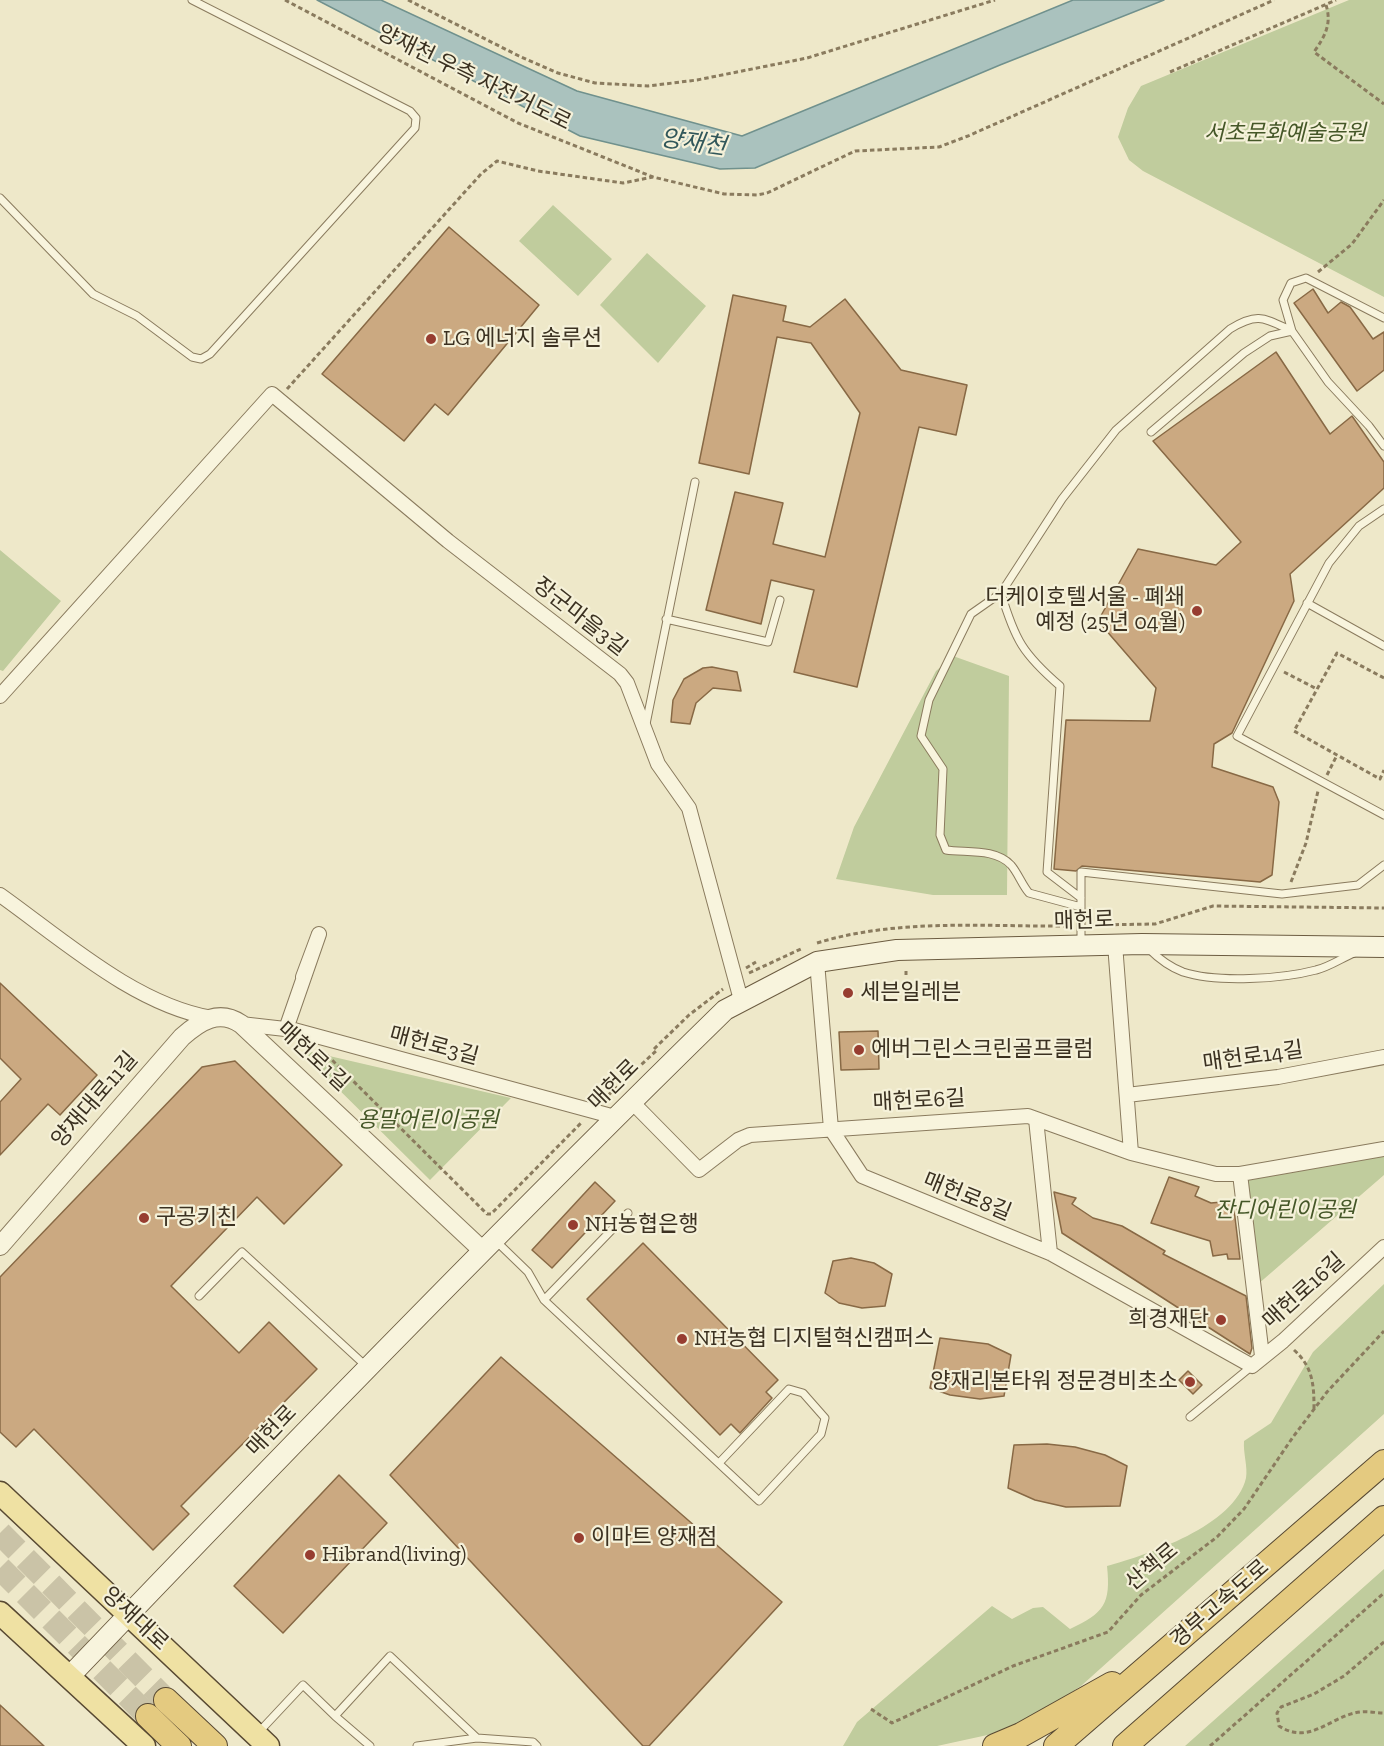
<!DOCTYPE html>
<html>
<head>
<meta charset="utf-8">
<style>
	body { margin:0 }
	canvas { display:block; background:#eee8c9 }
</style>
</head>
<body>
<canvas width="1384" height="1746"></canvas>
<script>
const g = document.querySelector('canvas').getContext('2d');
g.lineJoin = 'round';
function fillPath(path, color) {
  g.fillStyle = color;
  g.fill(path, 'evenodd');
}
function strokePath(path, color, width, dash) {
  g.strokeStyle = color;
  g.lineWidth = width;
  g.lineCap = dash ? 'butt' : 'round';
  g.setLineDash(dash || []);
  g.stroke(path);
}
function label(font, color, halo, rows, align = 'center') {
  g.font = font + ' "Zilla Slab","Noto Sans KR",serif';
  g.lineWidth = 4.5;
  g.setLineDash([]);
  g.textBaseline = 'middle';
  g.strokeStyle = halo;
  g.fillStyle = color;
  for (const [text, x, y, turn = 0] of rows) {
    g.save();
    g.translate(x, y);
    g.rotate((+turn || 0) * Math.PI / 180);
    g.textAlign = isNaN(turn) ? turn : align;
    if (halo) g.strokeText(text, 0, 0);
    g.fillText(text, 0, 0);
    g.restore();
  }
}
const green = new Path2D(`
	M1349,0H1384V297L1143,171L1129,160L1118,137L1128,108L1141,86Z
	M553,205L612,259L578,296L519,241Z
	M647,253L706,306L658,363L600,305Z
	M0,550L61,601L3,671L0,670Z
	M953,656L1009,676L1007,895H933L836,879L854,827L936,671Z
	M312,1052L511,1098L430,1180L304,1055Z
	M1384,1154V1175L1257,1285L1245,1181Z
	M1384,1284V1414L1081,1686L1015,1729L937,1746H843L857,1722L992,1606L1012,1619L1033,1608L1043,1607L1070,1629C1104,1613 1111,1604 1107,1566C1147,1555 1235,1526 1246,1478C1248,1467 1243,1453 1244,1441L1271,1423L1313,1352Z
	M1384,1569V1746H1185Z`);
const water = new Path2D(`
	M317,0H381L577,91L742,136L1073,0H1164L1000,65L755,168L720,169L580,136Z`);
const building = new Path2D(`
	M449,227L539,305L448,415L435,404L404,441L322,374Z
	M1313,289L1328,313L1341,302L1350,307L1373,339L1384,332V370L1357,391L1294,303Z
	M733,295L786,306L783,321L810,327L845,299L901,370L967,385L956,435L919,427L857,687L794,672L814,590L771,580L761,624L706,610L735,492L783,503L773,544L825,557L860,413L811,343L777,337L749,474L699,463Z
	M1276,352L1330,434L1352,416L1384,462V488L1290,574L1294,601L1232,733L1214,744L1212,767L1273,787L1279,802L1272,875L1260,882L1082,866L1076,871L1054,869L1066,720L1150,721L1156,688L1098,621L1138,549L1216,565L1241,542L1153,441Z
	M712,667L737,672L741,691L713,688L696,703L690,724L671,722L673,700L684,679L703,668Z
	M0,983L97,1075L60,1115L48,1104L0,1155V1102L21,1079L0,1058Z
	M878,1031L879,1069L841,1070L839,1032Z
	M235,1061L342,1165L284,1224L257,1197L171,1286L239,1353L269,1322L317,1369L181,1506L189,1514L153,1550L34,1429L16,1447L0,1432V1277L202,1067Z
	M1169,1177L1199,1187L1195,1196L1211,1203L1233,1201L1240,1259H1228L1227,1254L1213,1256L1210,1241L1151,1223Z
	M595,1182L615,1201L552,1268L532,1250Z
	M1054,1192L1076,1198L1072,1204L1093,1218L1122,1226L1165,1251L1163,1254L1246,1296L1252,1348L1250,1354L1062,1233Z
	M643,1243L778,1380L766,1392L772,1398L740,1433L731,1424L720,1435L587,1299Z
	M851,1258L874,1263L892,1274L885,1306L862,1308L839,1303L825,1293L833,1261Z
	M940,1338L988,1344L1011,1355L1004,1396L980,1399L950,1395L930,1388Z
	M501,1357L782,1602L649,1746H643L390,1475Z
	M1188,1371L1202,1385L1193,1394L1179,1380Z
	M1047,1444L1075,1447L1105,1455L1127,1466L1120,1506L1066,1507L1035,1500L1008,1488L1014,1445Z
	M339,1475L387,1523L283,1633L234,1586Z
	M0,1705L44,1746H0Z`);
const trunkTunnel = new Path2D(`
	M0,1533L166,1700
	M0,1568L148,1716`);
const path = new Path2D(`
	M285,0L518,123L653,177
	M408,0L519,56L558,73L595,83L648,86L697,80L807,58L995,0
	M1326,5C1332,24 1325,36 1314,52L1384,104
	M1170,72L1336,0
	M1318,272L1352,244L1384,200
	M287,389L481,174L497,161L538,171L623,183L653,177L724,194L757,195L767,193L855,151L939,147L968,136L1274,0
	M1284,672L1317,689
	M1384,678L1337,653L1294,731L1380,779L1384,770
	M1327,775L1337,755
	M1291,882L1306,843L1318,791
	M1092,925L1155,924L1213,906L1384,908
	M817,943C898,918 987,927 1070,926
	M746,968L756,962
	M906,971V975
	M749,973L803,948
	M654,1049L689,1015L723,989
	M327,1055L487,1214H491L582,1122
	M603,1100L656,1051
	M1294,1350C1313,1367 1314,1385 1314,1409
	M1384,1642L1344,1676L1314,1694L1281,1707L1277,1713L1279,1726C1310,1746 1330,1716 1360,1712C1368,1711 1377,1713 1384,1713
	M871,1709L892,1723L1013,1666L1108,1632L1141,1595L1217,1537L1244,1509L1293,1437L1327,1392L1384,1331
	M1210,1746L1384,1593`);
const service = new Path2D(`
	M0,198L93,294L137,316L192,357L201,359L210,354L415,128L416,118L410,111L192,0
	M1384,318L1306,278L1291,283L1283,300L1292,331L1328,382L1369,426L1384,446
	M1151,432L1244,353L1270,336L1292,331
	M1384,509L1359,526L1329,563L1237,736L1384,815
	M1001,593C1015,640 1023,654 1060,686L1047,872L1081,898
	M1307,603L1384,646
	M666,619L768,642L780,600
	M646,724L695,482
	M1081,907L1029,893C1022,885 1018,873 1011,865C995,848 966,853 946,850L940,835L943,769L921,736L929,700L971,614L1001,593L1062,499L1116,430L1230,329C1258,312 1264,318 1292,331
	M1081,942V872L1282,894L1358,885L1384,865
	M1149,949C1159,959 1170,967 1183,972C1217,983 1282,979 1316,970C1329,967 1342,958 1354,953
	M496,1241L528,1272L544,1300L759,1501L821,1434L825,1418L803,1393L789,1389L719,1463
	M199,1296L242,1252L367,1367
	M544,1300L628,1213
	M1190,1417L1252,1366
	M335,1716L370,1746
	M258,1733L303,1685L335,1716L390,1656L477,1738
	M417,1746L477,1738L533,1742L537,1746`);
const minor = new Path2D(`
	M0,696L272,394L448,541L620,674L627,683L658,764L689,808L741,1000
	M0,895C62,939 135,1005 212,1018
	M1115,944L1131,1153
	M817,962L831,1129L862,1176L1050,1253L1252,1366L1283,1341L1384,1247
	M241,1024L294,1030L615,1117
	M286,1029L319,934L303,977
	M1127,1095L1278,1077L1384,1057
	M631,1101L699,1170L738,1140L750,1135L1028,1116L1131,1153L1216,1174H1240L1384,1149
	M1036,1119L1050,1253
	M1240,1174L1262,1356`);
const tertiary = new Path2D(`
	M0,1246L182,1037C200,1021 219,1009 241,1024L482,1250`);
const secondary = new Path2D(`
	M69,1677C284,1452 502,1228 725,1010L817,962L897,950L1142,944L1384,947`);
const primary = new Path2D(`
	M0,1493L268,1746
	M0,1613L144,1746`);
const trunk = new Path2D(`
	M166,1700L215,1746
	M148,1716L179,1746
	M995,1746L1021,1735L1112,1684
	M1056,1746L1384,1462
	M1125,1746L1384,1518`);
const markers = [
	[431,339,6,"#973d30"],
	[1197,611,6,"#973d30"],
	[848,993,6,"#973d30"],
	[859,1050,6,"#973d30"],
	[144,1218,6,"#973d30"],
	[573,1225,6,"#973d30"],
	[1221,1320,6,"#973d30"],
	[682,1339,6,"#973d30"],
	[1190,1382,6,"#973d30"],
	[579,1538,6,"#973d30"],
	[310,1555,6,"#973d30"]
];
const streetNames = [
	["양재천 우측 자전거도로",474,78,26],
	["장군마을3길",580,617,38],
	["매헌로",1084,921,-2],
	["매헌로3길",434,1046,15],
	["매헌로1길",313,1057,43],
	["매헌로14길",1253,1057,-8],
	["매헌로",614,1085,-45],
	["양재대로11길",95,1100,-49],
	["매헌로6길",919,1101,-3],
	["매헌로8길",967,1197,22],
	["매헌로16길",1304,1291,-42],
	["매헌로",272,1431,-46],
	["산책로",1152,1567,-40],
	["경부고속도로",1220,1604,-41],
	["양재대로",135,1619,43]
];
const parkNames = [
	["서초문화예술공원",1285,134],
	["용말어린이공원",428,1121],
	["잔디어린이공원",1285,1211]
];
const poiNames = [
	["LG 에너지 솔루션",443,339],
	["더케이호텔서울 - 폐쇄",1185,598,"right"],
	["예정 (25년 04월)",1185,623,"right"],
	["세븐일레븐",860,993],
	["에버그린스크린골프클럼",871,1050],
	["구공키친",156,1218],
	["NH농협은행",585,1225],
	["희경재단",1209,1320,"right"],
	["NH농협 디지털혁신캠퍼스",694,1339],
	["양재리본타워 정문경비초소",1178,1382,"right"],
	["이마트 양재점",591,1538],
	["Hibrand(living)",322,1555]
];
const waterNames = [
	["양재천",693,143,8]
];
fillPath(green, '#c0cc9d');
fillPath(water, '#aac2be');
strokePath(water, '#70918d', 1.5);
fillPath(building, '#cba981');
strokePath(building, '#886945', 1.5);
strokePath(trunkTunnel, '#cac3a7', 24, [24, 12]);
strokePath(service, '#8a7b5e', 9);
strokePath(minor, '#8a7b5e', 16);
strokePath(tertiary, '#8a7b5e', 20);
strokePath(secondary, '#6c5c41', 22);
strokePath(primary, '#584932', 25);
strokePath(trunk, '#584932', 26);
strokePath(path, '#8a7b5e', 3, [4.5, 3]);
strokePath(service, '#f8f4dd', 7);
strokePath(minor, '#f8f4dd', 14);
strokePath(tertiary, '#f8f4dd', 18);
strokePath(secondary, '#f8f4dd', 20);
strokePath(primary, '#efe1a3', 22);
strokePath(trunk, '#e4ca80', 24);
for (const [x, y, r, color] of markers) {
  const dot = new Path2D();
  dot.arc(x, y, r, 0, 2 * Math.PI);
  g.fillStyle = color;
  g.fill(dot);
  strokePath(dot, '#f5f1d9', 2);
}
label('22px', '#3b3121', '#f5f1d9', streetNames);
label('italic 22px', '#455728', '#f5f1d9', parkNames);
label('22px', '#3b3121', '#f5f1d9', poiNames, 'left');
label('italic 24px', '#31575a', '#f5f1d9', waterNames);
</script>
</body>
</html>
